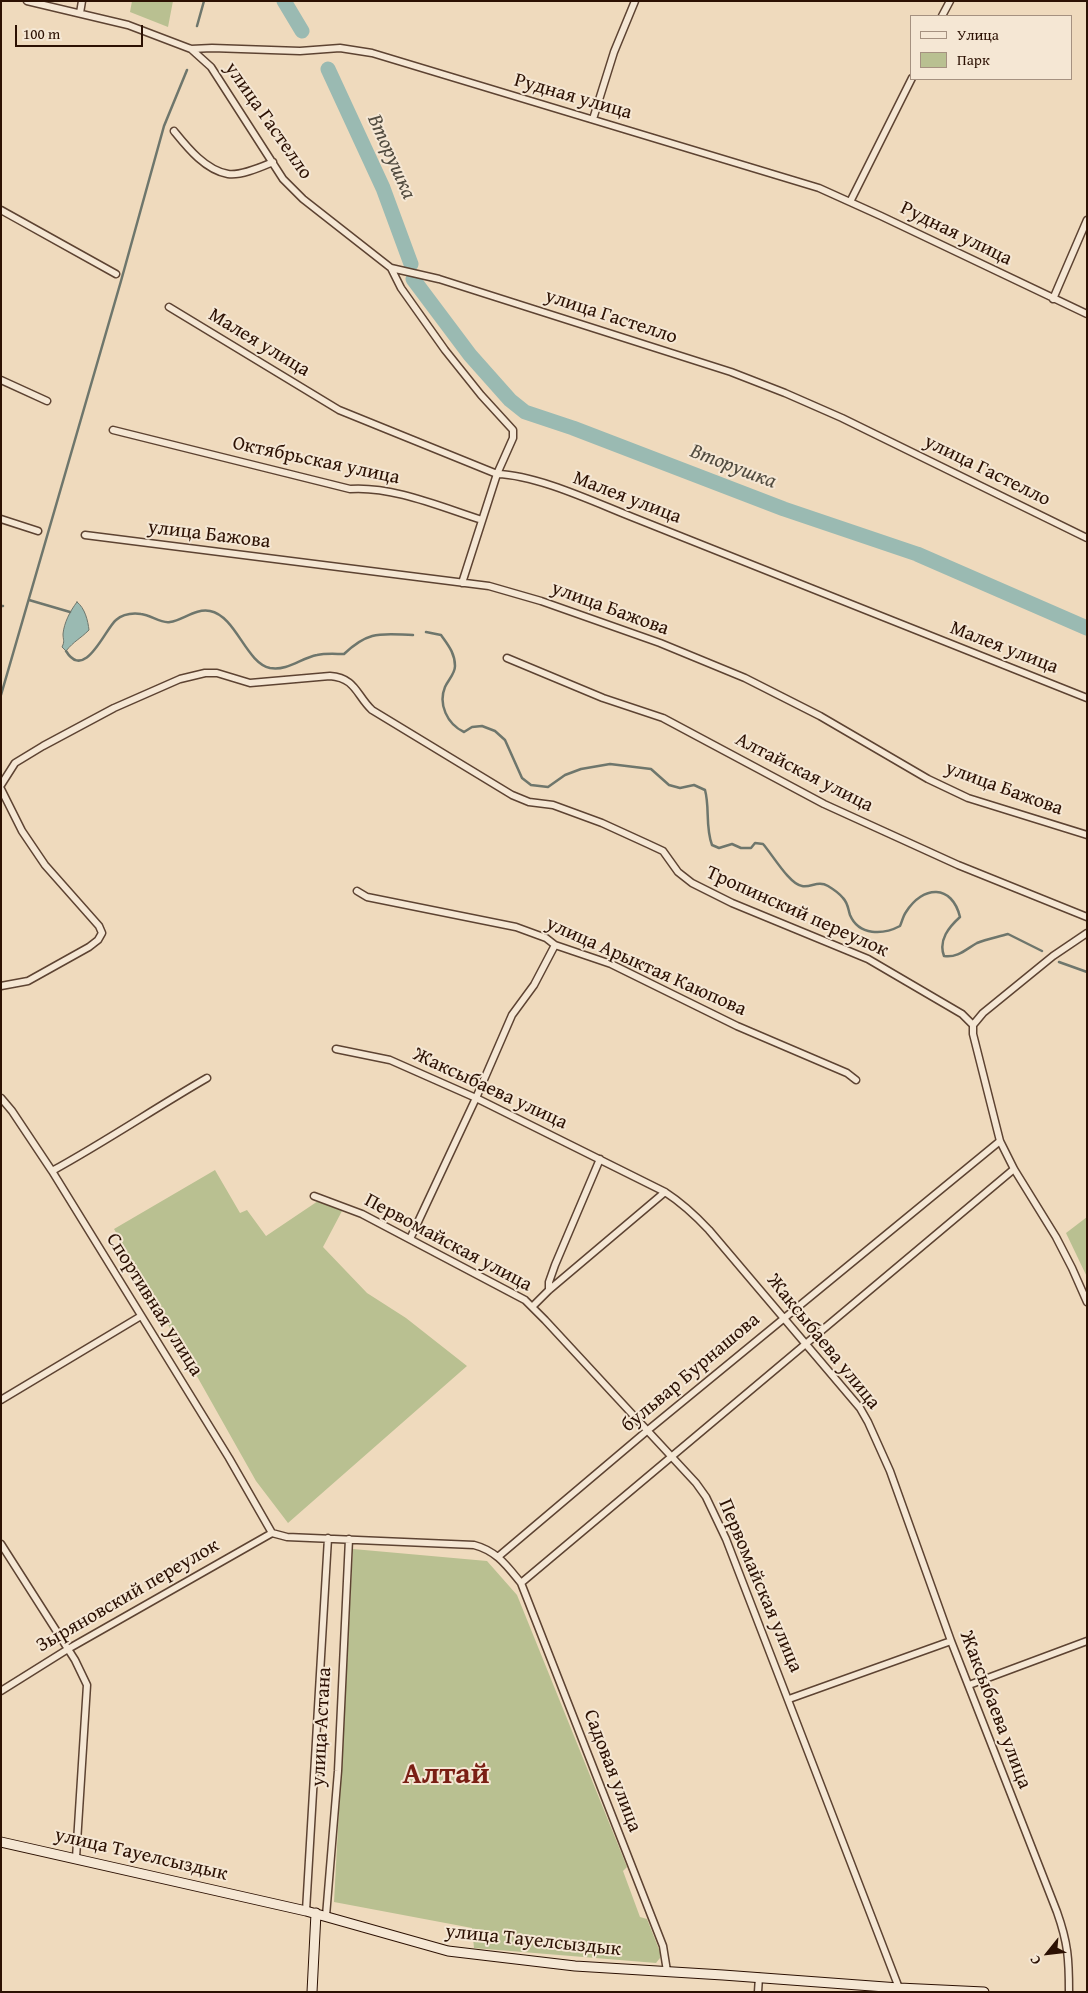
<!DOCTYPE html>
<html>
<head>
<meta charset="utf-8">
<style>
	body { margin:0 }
	#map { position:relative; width:1088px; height:1993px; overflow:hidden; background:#efdabd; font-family:"Gentium Book Plus",serif }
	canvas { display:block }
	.frame { position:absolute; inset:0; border:2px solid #2c1103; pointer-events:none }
	.legend { position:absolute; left:910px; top:15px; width:162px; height:65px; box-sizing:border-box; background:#f5e7d4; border:1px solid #a59180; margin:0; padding:6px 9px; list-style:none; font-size:15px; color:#2c1103 }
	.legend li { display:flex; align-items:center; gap:10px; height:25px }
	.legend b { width:25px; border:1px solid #a59180 }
	.north { position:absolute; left:1023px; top:1928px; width:50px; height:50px; -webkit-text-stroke:4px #f5e7d4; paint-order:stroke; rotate:241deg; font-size:14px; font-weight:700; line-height:20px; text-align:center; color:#2c1103 }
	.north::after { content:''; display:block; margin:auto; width:18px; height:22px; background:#2c1103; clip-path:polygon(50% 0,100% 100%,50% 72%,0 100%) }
	.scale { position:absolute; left:15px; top:25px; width:128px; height:22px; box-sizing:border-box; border:2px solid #2c1103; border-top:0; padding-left:6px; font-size:15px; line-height:18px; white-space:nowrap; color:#2c1103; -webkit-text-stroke:4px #f5e7d4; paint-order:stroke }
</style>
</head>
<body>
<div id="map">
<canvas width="1088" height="1993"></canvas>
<div class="frame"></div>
<ul class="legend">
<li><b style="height:6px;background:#f5e7d4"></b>Улица</li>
<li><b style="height:14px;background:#b9c091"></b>Парк</li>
</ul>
<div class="north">С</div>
<div class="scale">100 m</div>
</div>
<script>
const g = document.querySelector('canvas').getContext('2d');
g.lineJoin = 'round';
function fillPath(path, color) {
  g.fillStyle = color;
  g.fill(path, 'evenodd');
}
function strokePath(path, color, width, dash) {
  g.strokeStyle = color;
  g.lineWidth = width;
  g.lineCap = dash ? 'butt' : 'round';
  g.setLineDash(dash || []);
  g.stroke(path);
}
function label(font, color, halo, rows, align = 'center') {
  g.font = font + ' "Gentium Book Plus",serif';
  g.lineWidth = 4;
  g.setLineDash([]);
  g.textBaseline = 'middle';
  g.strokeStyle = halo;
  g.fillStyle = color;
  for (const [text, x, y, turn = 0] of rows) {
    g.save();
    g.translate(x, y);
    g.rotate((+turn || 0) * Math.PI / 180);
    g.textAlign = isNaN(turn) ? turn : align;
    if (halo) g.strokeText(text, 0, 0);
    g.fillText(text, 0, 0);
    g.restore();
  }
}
const green = new Path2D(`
	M132,1H173L168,27L130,12Z
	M215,1170L240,1213L247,1210L266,1236L318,1201L342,1211L323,1247L367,1293L406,1318L467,1366L288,1523L256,1481L114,1229Z
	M1087,1217V1277L1066,1233Z
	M353,1549L487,1561L517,1595L627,1867L623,1871L640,1917L647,1919L660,1952V1958L656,1963L474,1948L472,1928L334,1902Z`);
const water = new Path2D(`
	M77,602C85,608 88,621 89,630C80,639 74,641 66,651L62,647C65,641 63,640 63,634C64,623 70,611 77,602Z`);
const stream = new Path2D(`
	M197,26L204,1
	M29,600L70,612
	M1,606H3
	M426,632L441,635C448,645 455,653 455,666C455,674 448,680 445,687C438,704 447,724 464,732L472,727L482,726L495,731L505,740L522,778L531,785L548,787L565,775L581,769L610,764L651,769L669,785L680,788L694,785L705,790C710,808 705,826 712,845L719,848L732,844L741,848H751L755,843L763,844C772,854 790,885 802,886C811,888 818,880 828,886C833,889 839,893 843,898C848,903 848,909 850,915C859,936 883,935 900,926C902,922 903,916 906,912C923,885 952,884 960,917C949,927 938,940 944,956C958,958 966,949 977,943C986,939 998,937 1008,934L1042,951
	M66,651C85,682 105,629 116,620C123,614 133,613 141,614C151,615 161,624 170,622C183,620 196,608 210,611C236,616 246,663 270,668C288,671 301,658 317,655C326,653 336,654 344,654C369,630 381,634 413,635
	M1,695L121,281L164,126L187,70
	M1059,962L1087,972`);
const river = new Path2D(`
	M284,1L302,31
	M328,69L383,188L411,264
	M413,279L470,355L510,400L525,412L573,428L784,509L917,554L1087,628`);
const street = new Path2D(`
	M27,1L128,25L191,49L212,48L300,51L340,48L372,53L819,188L881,216L1087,314
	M80,13L82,1
	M942,16L950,1
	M191,49L211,67L283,179L303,199L391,268L439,279L731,372L785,393L842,418L1087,538
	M593,119L614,52L635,1
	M174,131C187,147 205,170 228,174C241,176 261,167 273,162
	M850,202L912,78
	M1,210L116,274
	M391,268L401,288L445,350L481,395L513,430V438L497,474L462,583
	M1053,299L1087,220
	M169,307L339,410L497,474C537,475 594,502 632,517L1087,698
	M1,380L47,401
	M113,430L350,489C393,486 441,507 482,520
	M1,519L38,531
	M85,535L489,586L541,601L660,643L745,678L820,716L928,779L968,798L1087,835
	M507,658L603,698L663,718L824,804L958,865L1087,917
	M1,785L15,763L43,746L114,708L180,679L205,673H217L250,683L330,676C356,678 356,695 372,710L512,795L529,802L553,805L602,823L648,844L663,851L678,872L692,883L732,903L868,959L962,1014L973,1025
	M1,789L22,831L45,865L99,926L102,933L98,940L89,947L28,981L1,986
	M357,891L367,897L516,927L546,938L555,945L611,964L737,1026L847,1073L856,1080
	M1087,933L1053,956L983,1013L973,1025V1034L1000,1141L1014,1169L1056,1237L1072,1268L1087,1302
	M336,1049L390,1060L476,1098L665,1192C682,1203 695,1215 709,1230L860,1408L868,1422L890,1471L951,1641L1057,1912C1068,1943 1069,1959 1069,1992
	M1,1098L12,1111L52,1171L229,1458L272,1533
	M52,1171C105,1142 155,1108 207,1078
	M314,1196L362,1214L525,1300L545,1320L696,1483L706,1497L726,1539L899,1988
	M410,1239L476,1098L512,1015L534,985L555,945
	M549,1290V1282L555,1265L600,1159
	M532,1307L549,1290L665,1192
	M1,1400L141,1316
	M272,1533L287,1537L474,1545C497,1551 507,1566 521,1583L663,1946L667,1971
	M1,1544L75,1660L87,1685L76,1858
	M499,1556L648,1430L1000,1141
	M521,1583L1014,1169
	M969,1685L1087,1641
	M1,1691L68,1649L272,1533
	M789,1699L951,1641
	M306,1911L328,1538
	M326,1916L338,1771L349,1539
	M758,1992L759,1977`);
const secondary = new Path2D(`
	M1,1842L306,1911L448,1951L575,1966L723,1975L899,1988L984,1992
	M312,1992L316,1913`);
const streetNames = [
	["Рудная улица",573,97,16],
	["улица Гастелло",268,121,55],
	["Рудная улица",956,234,26],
	["улица Гастелло",611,317,18],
	["Малея улица",259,343,31],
	["Октябрьская улица",316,461,12],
	["улица Гастелло",987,471,26],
	["Малея улица",627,498,21],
	["улица Бажова",209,535,7],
	["улица Бажова",610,609,20],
	["Малея улица",1004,648,21],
	["Алтайская улица",804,773,27],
	["улица Бажова",1004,789,20],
	["Тропинский переулок",797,912,24],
	["улица Арыктая Каюпова",646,967,24],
	["Жаксыбаева улица",490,1089,25],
	["Первомайская улица",448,1243,28],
	["Спортивная улица",154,1305,58],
	["Жаксыбаева улица",823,1342,51],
	["бульвар Бурнашова",691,1373,-40],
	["Первомайская улица",760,1586,67],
	["Зыряновский переулок",128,1596,-30],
	["Жаксыбаева улица",995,1710,69],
	["улица Астана",322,1727,-87],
	["Садовая улица",612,1771,69],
	["улица Тауелсыздык",141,1855,13],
	["улица Тауелсыздык",533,1941,6]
];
const waterNames = [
	["Вторушка",391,157,66],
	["Вторушка",733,467,21]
];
const townNames = [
	["Алтай",446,1775]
];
fillPath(green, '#b9c091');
fillPath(water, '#9abab2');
strokePath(water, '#6e766c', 1);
strokePath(stream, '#6e766c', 2.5);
strokePath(river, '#9abab2', 15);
strokePath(street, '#5d4332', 9);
strokePath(secondary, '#2c1103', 11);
strokePath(street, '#f5e7d4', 6);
strokePath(secondary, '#f5e7d4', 9);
label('20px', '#2c1103', '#f5e7d4', streetNames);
label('italic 21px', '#524c40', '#f5e7d4', waterNames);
label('bold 30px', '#7a1f14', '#f5e7d4', townNames);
</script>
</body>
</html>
